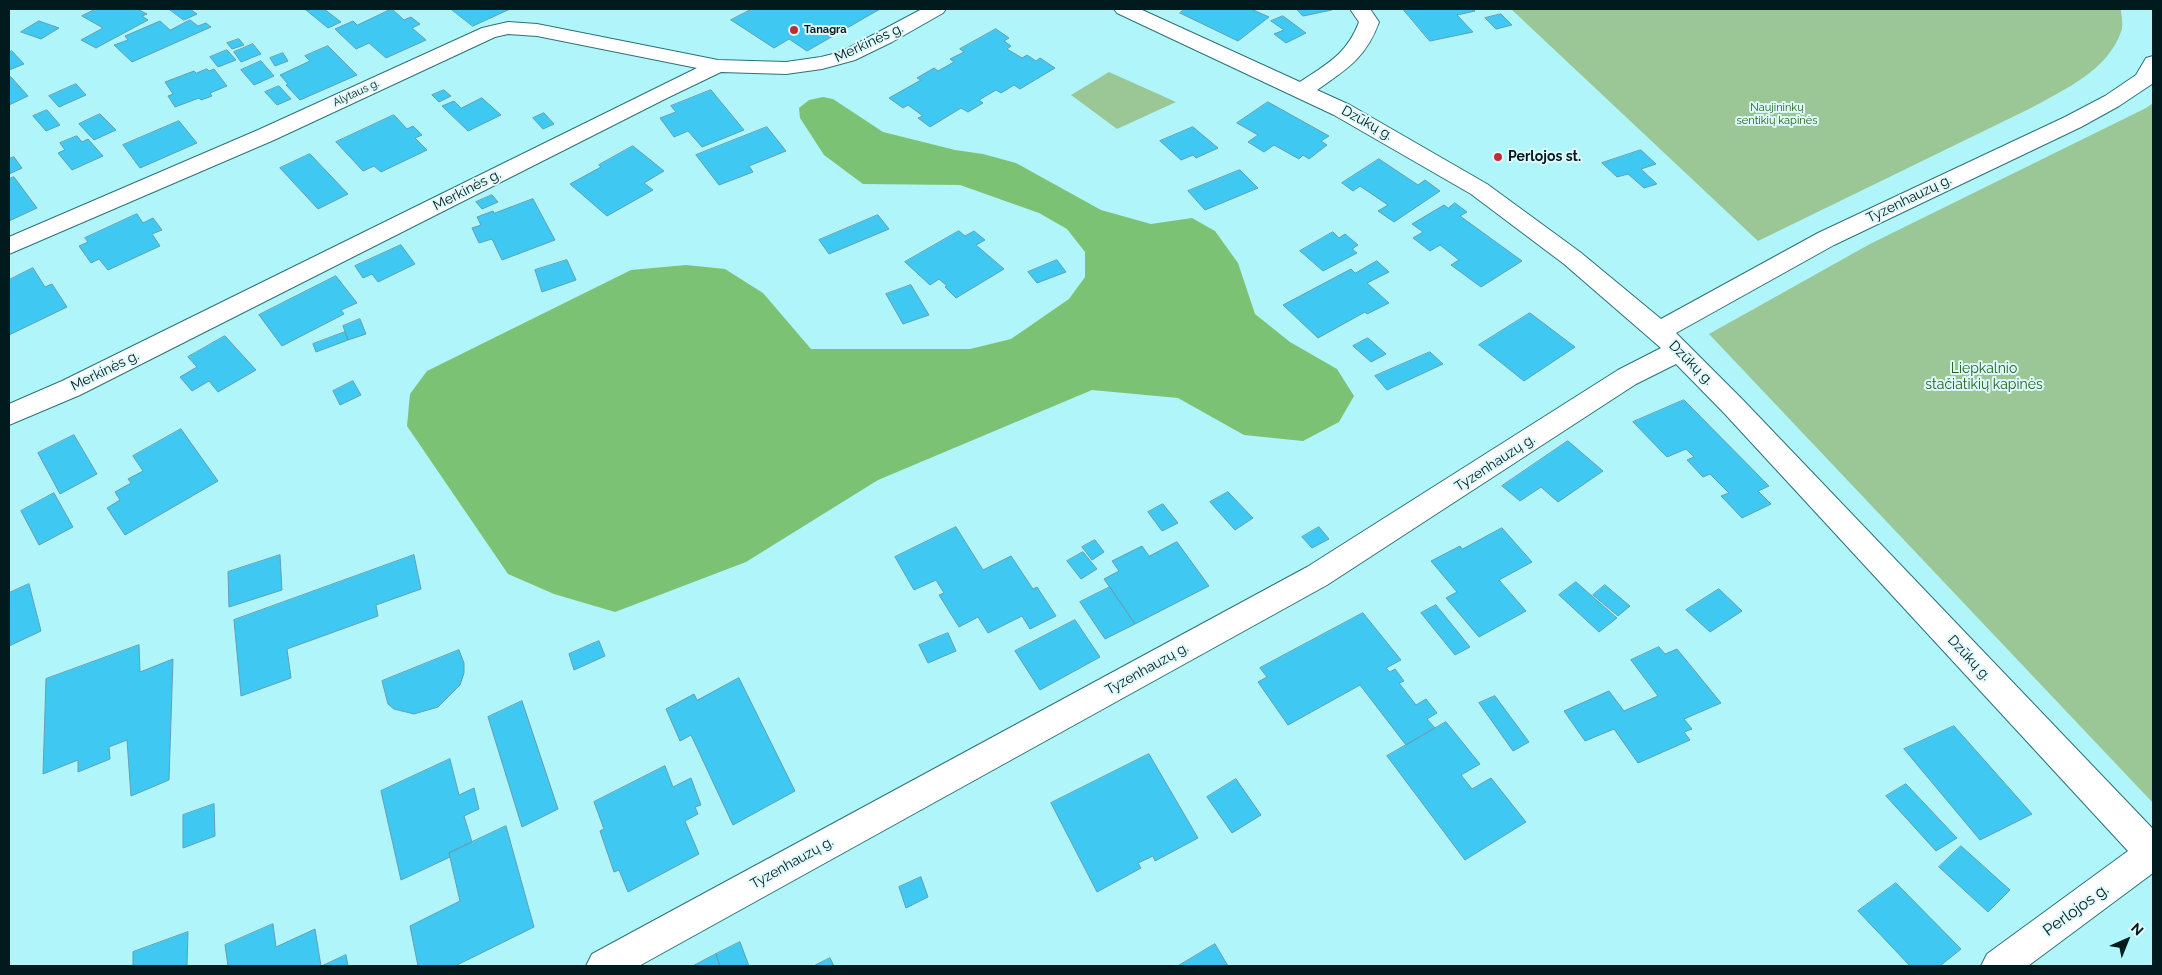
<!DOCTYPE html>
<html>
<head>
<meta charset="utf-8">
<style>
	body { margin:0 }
	#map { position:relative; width:2162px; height:975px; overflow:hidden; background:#aff5fa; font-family:Raleway,sans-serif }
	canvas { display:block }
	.frame { position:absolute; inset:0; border:10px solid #001a1d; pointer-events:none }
	.north { position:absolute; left:2102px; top:915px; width:50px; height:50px; -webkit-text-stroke:4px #dff9fb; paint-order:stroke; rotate:44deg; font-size:14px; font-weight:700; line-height:20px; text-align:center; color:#001a1d }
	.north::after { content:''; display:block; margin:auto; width:18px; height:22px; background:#001a1d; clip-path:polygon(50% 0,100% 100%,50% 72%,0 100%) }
</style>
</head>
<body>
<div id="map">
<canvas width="2162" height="975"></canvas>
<div class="frame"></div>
<div class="north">N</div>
</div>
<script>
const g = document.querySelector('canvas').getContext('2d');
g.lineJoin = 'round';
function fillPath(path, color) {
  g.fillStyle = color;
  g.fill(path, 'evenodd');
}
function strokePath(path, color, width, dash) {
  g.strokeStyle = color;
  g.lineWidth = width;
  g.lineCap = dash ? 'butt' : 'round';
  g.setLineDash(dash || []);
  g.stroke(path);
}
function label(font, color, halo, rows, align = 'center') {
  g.font = font + ' Raleway,sans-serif';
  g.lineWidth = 4;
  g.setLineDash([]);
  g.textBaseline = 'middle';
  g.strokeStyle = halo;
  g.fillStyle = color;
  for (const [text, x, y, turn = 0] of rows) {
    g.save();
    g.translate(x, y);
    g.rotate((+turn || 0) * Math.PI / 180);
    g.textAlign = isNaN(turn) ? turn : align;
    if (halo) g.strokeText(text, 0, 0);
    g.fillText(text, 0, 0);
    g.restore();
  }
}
const green = new Path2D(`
	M1511,9H2121C2121,16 2124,26 2121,32C2107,71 2065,89 2031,108L1758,241Z
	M1109,72L1176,102L1117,129L1071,95Z
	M2153,103V803L1709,334L1870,244L2146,108Z`);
const forest = new Path2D(`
	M823,97L833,99L883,132L955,150L983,154L1016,163L1101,210L1151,224L1192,218L1215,231L1238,263L1255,314L1290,342L1337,369L1354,396L1339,422L1303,441L1244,435L1178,398L1092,390L878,480L746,562L615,612L554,594L508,574L407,426L410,394L427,371L631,270L686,265L725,269L763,293L811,349H970L1011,339L1069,299L1085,277V252L1067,229L1039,213L960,185L863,184L824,155L800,118L799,108L809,100Z`);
const building = new Path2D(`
	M96,9H137L147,14L142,16L148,20L96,48L81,40L103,28L82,16Z
	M169,9H190L197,14L184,20Z
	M309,9H324L341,22L328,28L306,10Z
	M392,9L404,20L411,17L420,24L412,28L426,40L386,58L369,43L356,49L335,29L353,21L357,25Z
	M451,9H510L473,26Z
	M752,9H880L807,51L789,39L774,48L731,20Z
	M1185,9H1251L1269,17L1238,41L1180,13Z
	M1297,9H1331L1332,10L1303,16Z
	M1403,9H1472L1475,11L1457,15L1473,32L1430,41Z
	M1501,14L1512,25L1496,29L1485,18Z
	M1283,16L1306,33L1286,43L1274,34L1284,30L1271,21Z
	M190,20L198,26L206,23L211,27L132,62L114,45L128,40L125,36L160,21L170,30Z
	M39,21L59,28L41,39L21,32Z
	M996,29L1009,38L1004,41L1011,46L1007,49L1022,58L1027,55L1036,61L1040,58L1055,68L1020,89L1014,85L1001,93L996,90L979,100L983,103L968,112L961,108L930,127L918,118L923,116L908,105L903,108L889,98L921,80L917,78L934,68L938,71L954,62L950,59L964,52L960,49Z
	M239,39L244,45L232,49L227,43Z
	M253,44L261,54L241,62L234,52Z
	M328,46L357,75L300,100L286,85L288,84L280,75L310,61L305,56Z
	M227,50L236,60L218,67L210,57Z
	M12,51L24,64L9,70V53Z
	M283,53L288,61L275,66L270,58Z
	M261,61L274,76L254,85L241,70Z
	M207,69L209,71L214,69L227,86L210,93L212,96L201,100L199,98L175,107L168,96L173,94L165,82L194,71L196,73Z
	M11,77L28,96L9,105V78Z
	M76,84L86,95L59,107L49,96Z
	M279,86L291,99L277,105L265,92Z
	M444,90L451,96L439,102L432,95Z
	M711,90L744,130L702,147L688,131L674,137L660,118L676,112L671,106Z
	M482,98L501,115L468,131L442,106L454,101L461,108Z
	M1268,102L1329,136L1321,141L1327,145L1309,159L1303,155L1299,159L1274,145L1264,152L1248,142L1258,135L1237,123Z
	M47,110L60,125L46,131L33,116Z
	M544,113L554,124L543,129L533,118Z
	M100,114L116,130L94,140L79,124Z
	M394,115L407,129L413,126L422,135L415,138L427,150L381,172L374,166L363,171L336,142Z
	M179,121L197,143L140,168L123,145Z
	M767,127L786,151L749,166L753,172L719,185L696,155Z
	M1193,127L1218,148L1196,158L1193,155L1181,160L1160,141Z
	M77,136L82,142L88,139L103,156L72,170L58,153L65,150L60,143Z
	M633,146L664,171L644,183L653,190L607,216L570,184L601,167L599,165Z
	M1641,150L1656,164L1641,169L1657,184L1644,188L1628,174L1617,177L1602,163Z
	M310,154L348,194L318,209L280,168Z
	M14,157L22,168L9,174V159Z
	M1379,159L1418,185L1425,180L1440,191L1394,222L1378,211L1388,205L1360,186L1353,191L1342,183Z
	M1240,170L1258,188L1205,210L1188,191Z
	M14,177L37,208L9,221V179Z
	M492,195L498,202L482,209L476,202Z
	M533,199L555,240L502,260L492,239L479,243L472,228L481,225L477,217L493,211L494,213Z
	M1455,203L1467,212L1460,216L1522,261L1481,287L1451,265L1459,260L1440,245L1430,251L1413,238L1423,232L1412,224L1444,205L1448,208Z
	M137,214L143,223L153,218L162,230L152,234L160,246L108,270L99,259L91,263L79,246L88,242L85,238Z
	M878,215L889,229L829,254L819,240Z
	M959,231L965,236L974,231L985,240L976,245L1004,269L956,298L945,287L947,286L939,279L930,285L905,262Z
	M1333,232L1339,238L1345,234L1358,245L1352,249L1357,253L1323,271L1300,251Z
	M401,245L415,264L378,282L372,274L363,278L355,266Z
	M567,260L576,280L542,292L535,270Z
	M1057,260L1066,272L1037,283L1028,272Z
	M1377,261L1389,272L1367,283L1389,303L1367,314L1365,312L1318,338L1283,305L1351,269L1355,273Z
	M33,268L45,287L52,284L67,307L9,335V280Z
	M336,276L357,303L341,310L344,314L282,346L259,315Z
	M911,285L929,315L903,324L886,294Z
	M1530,313L1575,347L1524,381L1479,345Z
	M360,319L366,334L348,340L343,326Z
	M345,332L348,340L316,352L313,344Z
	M225,336L256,370L218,392L209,381L192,391L180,377L197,367L188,357Z
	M1368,338L1386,354L1371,362L1353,346Z
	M1430,352L1443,364L1387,390L1375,376Z
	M353,381L361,395L340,405L333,391Z
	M1684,400L1769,486L1758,491L1771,504L1742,518L1721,496L1729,493L1710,474L1703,477L1687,460L1694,457L1686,449L1667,457L1633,422Z
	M181,429L218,481L125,535L107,508L120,500L115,492L131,483L128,479L143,471L133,456Z
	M74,435L97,474L60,494L38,453Z
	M1568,441L1603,471L1558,502L1541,487L1520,501L1502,486Z
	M1228,492L1253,518L1235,530L1210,502Z
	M54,493L73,527L39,545L21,511Z
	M1163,504L1178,523L1162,531L1148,512Z
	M956,527L983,570L1011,556L1033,589L1037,587L1056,616L1030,629L1022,616L988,633L978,617L959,627L939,595L944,593L936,580L914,590L895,557Z
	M1319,527L1329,539L1312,548L1302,537Z
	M1502,528L1532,562L1499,580L1526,611L1479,637L1446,598L1457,592L1431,561L1460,546L1462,549Z
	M1095,540L1104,552L1092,560L1082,547Z
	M1177,542L1209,586L1135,624L1104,579L1119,571L1112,561L1142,546L1149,556Z
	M1083,552L1097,569L1081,579L1067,561Z
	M280,555L282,590L229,607L228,572Z
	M414,555L421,589L376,605L378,616L287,649L291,678L241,696L234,620Z
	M1576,582L1617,618L1599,632L1559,595Z
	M29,584L41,631L9,646V593Z
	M1605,585L1630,606L1618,616L1593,595Z
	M1110,587L1135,624L1105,639L1080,602Z
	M1719,589L1742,611L1710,632L1686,610Z
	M1436,605L1470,647L1455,655L1421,613Z
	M1363,613L1401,660L1386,668L1390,672L1395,669L1404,681L1399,683L1416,705L1426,699L1437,713L1427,719L1435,728L1406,745L1360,685L1288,725L1258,682L1267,677L1260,668Z
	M1075,620L1100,657L1040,690L1015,651Z
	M948,633L956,651L928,663L919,645Z
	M599,641L605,656L574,670L569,654Z
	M139,645L140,672L173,659L169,780L131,796L127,740L109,747L110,759L78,772V760L43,774L46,679Z
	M1659,647L1665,654L1677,649L1721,703L1684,719L1692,729L1684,732L1690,740L1638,763L1614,729L1585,741L1564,711L1609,691L1624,711L1658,696L1631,660Z
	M459,650L464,663V673L460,685L438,707L414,714L394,709L388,704L382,681Z
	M739,678L795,791L733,825L691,735L680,741L666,709L694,694L697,700Z
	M1495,696L1529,742L1513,751L1479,703Z
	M522,701L558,809L522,827L488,717Z
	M1446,722L1480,764L1461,775L1472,789L1491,778L1526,822L1465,860L1387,756Z
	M1954,726L2032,814L1980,840L1904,749Z
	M1149,754L1198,838L1155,861L1153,856L1138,863L1141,868L1097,892L1051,803Z
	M450,759L459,795L474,788L479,809L464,816L472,842L449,853L450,857L401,880L381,791Z
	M665,766L673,787L691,778L701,805L695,807L698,814L685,821L699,854L628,892L619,870L614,872L600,831L604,829L594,802Z
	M1236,779L1261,815L1232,833L1207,797Z
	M1906,784L1957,838L1936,851L1886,796Z
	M214,804L215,836L183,848V815Z
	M506,826L534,927L455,966H418L410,926L460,901L449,853Z
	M1961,846L2010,890L1988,912L1939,867Z
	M921,877L928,897L906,908L899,887Z
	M1896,883L1961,949L1940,966H1910L1858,911Z
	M273,924L276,947L315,929L321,966H228L225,945Z
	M188,932L187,966H133V952Z
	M740,942L749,966H720L716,954Z
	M1215,944L1228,966H1178Z
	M716,954L720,966H693Z
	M346,955L348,966H322Z
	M830,958L834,966H814Z`);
const street = new Path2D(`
	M922,9H946L943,13L892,42L855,60L822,69L786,74L721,72L667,98L80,395L9,425V404L62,381L697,68L537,36L508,34L495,37L274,140L9,254V237L258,130L482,28L508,22L537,24L718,60L786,62L821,57L841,52Z
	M1114,9H1140L1300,82C1327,64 1347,54 1359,22L1350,9H1370L1379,22C1366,58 1347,69 1317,90L1350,105L1487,184L1580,252L1661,319L1818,233L2065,117L2105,96L2136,75L2146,58L2153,56L2152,84L2119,106L2081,127L1834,245L1676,333L1742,399L2153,829V873L2028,966H1981L1987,954L2128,851L1724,413L1676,364L1636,384L1327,585L639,966H586L592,954L1307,567L1618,370L1661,348L1564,264L1471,194L1334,115L1117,13Z`);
const markers = [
	[794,30,5,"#be2e39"],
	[1498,157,5,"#be2e39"]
];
const farPoinames = [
	["Tanagra",804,30]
];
const farStreetnames = [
	["Alytaus g.",356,93,-25]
];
const farParknames = [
	["Naujininkų",1777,108],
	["sentikių kapinės",1777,121]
];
const streetNames = [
	["Merkinės g.",869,43,-25],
	["Dzūkų g.",1367,123,29],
	["Merkinės g.",467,190,-27],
	["Tyzenhauzų g.",1909,199,-26],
	["Dzūkų g.",1691,363,45],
	["Merkinės g.",105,371,-26],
	["Tyzenhauzų g.",1495,463,-33],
	["Dzūkų g.",1969,658,47],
	["Tyzenhauzų g.",1147,669,-29],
	["Tyzenhauzų g.",792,863,-29]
];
const poiNames = [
	["Perlojos st.",1508,157]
];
const parkNames = [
	["Liepkalnio",1984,369],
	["stačiatikių kapinės",1984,385]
];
const nearStreetnames = [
	["Perlojos g.",2076,910,-36]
];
fillPath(green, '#9ac795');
fillPath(forest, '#7cc275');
fillPath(building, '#3fc8f1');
strokePath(building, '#639fb4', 1);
strokePath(street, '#2c7277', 2);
fillPath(street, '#fff');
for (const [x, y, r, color] of markers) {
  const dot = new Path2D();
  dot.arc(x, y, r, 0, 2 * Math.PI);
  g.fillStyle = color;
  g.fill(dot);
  strokePath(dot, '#dff9fb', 2);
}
label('bold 11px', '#001a1d', '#dff9fb', farPoinames, 'left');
label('11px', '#001a1d', '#dff9fb', farStreetnames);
label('11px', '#20641b', '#dff9fb', farParknames);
label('14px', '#001a1d', '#dff9fb', streetNames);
label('bold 14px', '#001a1d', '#dff9fb', poiNames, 'left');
label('14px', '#20641b', '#dff9fb', parkNames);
label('16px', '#001a1d', '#dff9fb', nearStreetnames);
</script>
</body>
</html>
